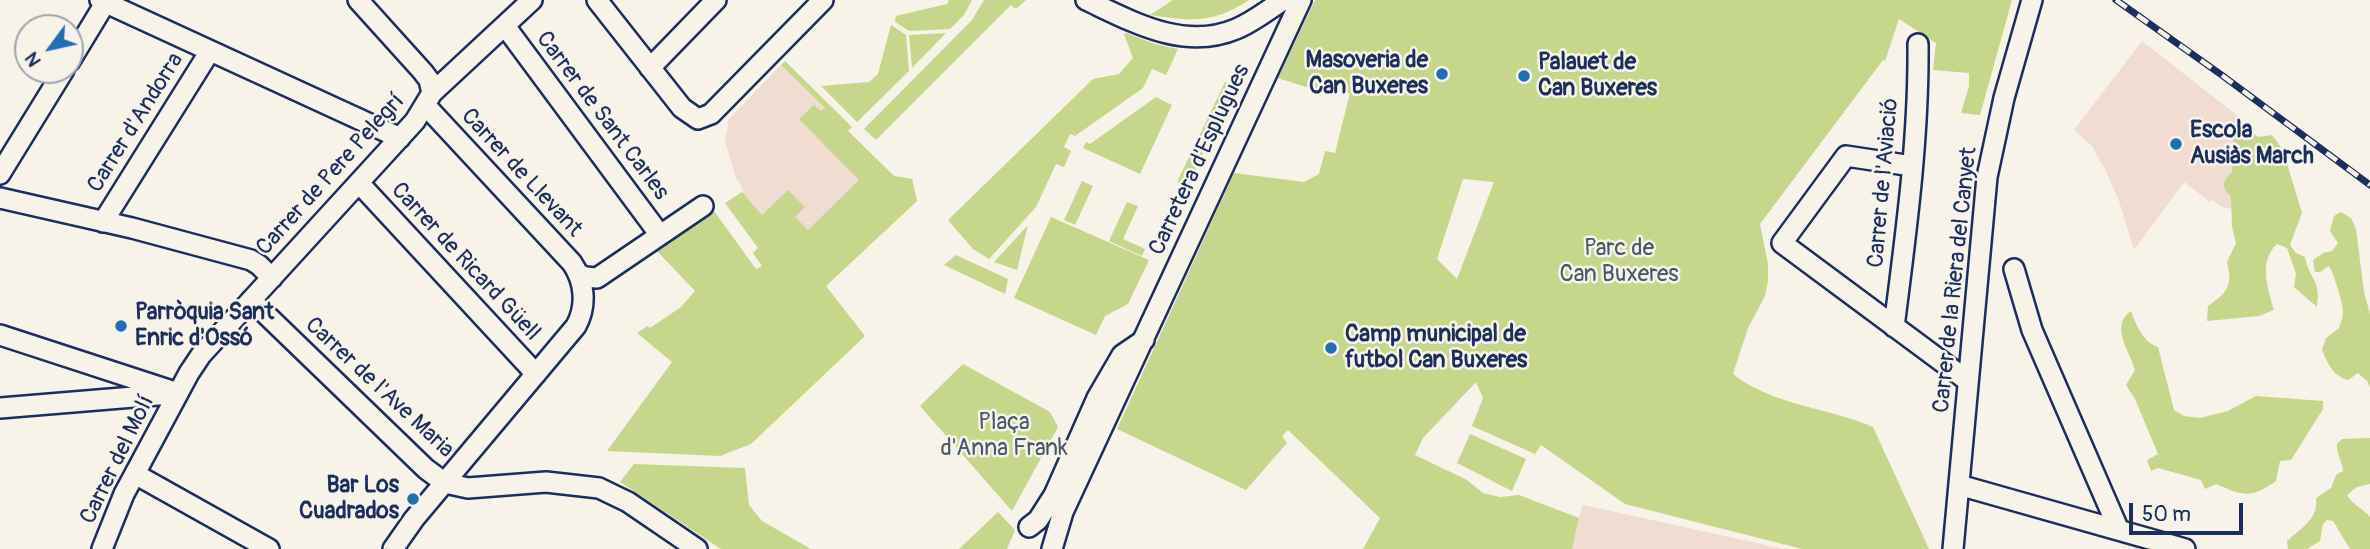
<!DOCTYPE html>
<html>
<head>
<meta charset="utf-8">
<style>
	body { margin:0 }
	#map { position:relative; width:2370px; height:549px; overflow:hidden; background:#f7f3e8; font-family:Pangolin,sans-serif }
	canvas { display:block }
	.north { position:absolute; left:14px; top:14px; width:70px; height:70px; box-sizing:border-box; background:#f7f3e8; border:2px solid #9fa5b1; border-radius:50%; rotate:237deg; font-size:19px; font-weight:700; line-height:28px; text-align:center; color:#1b2f5e }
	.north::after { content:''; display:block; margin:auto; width:24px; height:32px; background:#1f6fb2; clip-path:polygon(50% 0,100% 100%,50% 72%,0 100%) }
	.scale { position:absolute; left:2129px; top:503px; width:114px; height:32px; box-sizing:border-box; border:4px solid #1b2f5e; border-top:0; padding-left:9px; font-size:21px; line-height:24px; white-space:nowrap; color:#1b2f5e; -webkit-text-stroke:5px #f7f3e8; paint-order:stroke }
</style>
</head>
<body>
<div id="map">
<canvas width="2370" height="549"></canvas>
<div class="north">N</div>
<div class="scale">50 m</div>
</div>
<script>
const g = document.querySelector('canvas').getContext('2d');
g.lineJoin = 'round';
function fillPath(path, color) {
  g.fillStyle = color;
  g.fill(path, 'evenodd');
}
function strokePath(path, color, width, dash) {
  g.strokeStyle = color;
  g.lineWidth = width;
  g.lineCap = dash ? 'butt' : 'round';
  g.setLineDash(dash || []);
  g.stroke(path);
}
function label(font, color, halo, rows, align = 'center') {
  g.font = font + ' Pangolin,sans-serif';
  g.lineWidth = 5;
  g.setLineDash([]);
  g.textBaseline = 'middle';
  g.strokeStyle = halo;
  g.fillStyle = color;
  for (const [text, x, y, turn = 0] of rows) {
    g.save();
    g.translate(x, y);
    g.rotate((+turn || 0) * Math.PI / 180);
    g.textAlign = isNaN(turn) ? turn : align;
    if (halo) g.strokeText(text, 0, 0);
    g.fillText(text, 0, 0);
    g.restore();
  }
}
const built = new Path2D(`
	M2142,41L2238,116V122L2264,141L2242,211L2222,207L2212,200L2210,202L2184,182L2134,250L2119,201L2106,171L2092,146L2074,130Z
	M781,65L894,176L912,179L917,201L826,286L742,192L744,190L736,178L725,141L729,119Z
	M1584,505L1784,549H1572L1582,506Z`);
const green = new Path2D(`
	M949,0H972L964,15L950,29L909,31L895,22L896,16L947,4Z
	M984,0H1026L1016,9L1011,5L876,140L864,129L972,20Z
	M1173,0H1249C1212,24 1192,21 1150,15Z
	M1315,0H2012L1980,115L1961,113L1969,86V73L1933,70L1936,43L1899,19L1885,61L1883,60L1760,224L1768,264V281L1765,296L1748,328L1733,374C1774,406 1827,407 1873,427L1929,549H1802L1625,504L1541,445L1535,454L1472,426L1483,398L1476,382L1423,438L1415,455L1467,480L1483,493L1500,497L1519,495L1579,518L1572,549H1363L1380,518L1288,430L1282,436L1287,443L1246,490L1117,429L1234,173L1304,182L1319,174L1325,151L1335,153L1350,93L1306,87L1278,78ZM1463,179L1494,182L1457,279L1437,259Z
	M891,25L906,35L909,71L857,122L821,86L869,82L878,74Z
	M946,33L912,68L909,35Z
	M1126,33L1155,44L1178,49L1166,75L1152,69L1143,88L1075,136L1070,134L1064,147L1071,151L1064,167L1056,164L1036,207L989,259L973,249L948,220L1093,79L1119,74L1133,58L1124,34Z
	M785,61L852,127L848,131L894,176L912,179L917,201L826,286L865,336L751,444L720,456L607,451L672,362L637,333L647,326L650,328L681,307L695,291L656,250L714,211L756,269L762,266L753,253L758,248L725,203L742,192L762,215L788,190L805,207L795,217L808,230L859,180L799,119L814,105L821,111L825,108L781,65Z
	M1225,82L1234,86L1188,186L1177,182Z
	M1156,97L1172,105L1140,174L1083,148L1086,142L1090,144Z
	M2234,121L2258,137L2272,135L2283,150L2302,213L2290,245L2296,253L2305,257C2310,282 2321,278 2317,307L2294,287L2296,274L2287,248L2277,244C2258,261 2268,290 2274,310L2259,316L2207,321L2208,306C2228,292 2233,286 2227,262L2236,243L2232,227L2231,196C2220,187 2223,181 2232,172Z
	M1082,181L1093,186L1075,225L1064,220Z
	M1127,202L1138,206L1123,239L1145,249L1142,256L1109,241Z
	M2341,212L2351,218L2356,229L2364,292L2370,314V388L2368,382L2358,373L2348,380C2333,376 2328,364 2322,350L2326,338L2339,328C2341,323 2343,316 2343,310C2343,304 2333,271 2329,266L2320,272H2315L2313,260L2323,253L2332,251L2338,243L2330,231L2334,216Z
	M1051,217L1149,260L1128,304L1105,316L1096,335L1014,298Z
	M1028,225L1017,270L994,262Z
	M956,255L1008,279L1005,294L944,265Z
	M2131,311C2136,325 2143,342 2158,347L2174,410L2184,416L2200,418L2228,411L2256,396L2323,401V409L2291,460L2280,461L2276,481C2250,499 2244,496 2216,484L2205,489L2201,480L2158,468L2151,471L2147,460L2158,454L2135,399L2126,385L2135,370C2130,351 2109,326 2131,311Z
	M963,364L1050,412L1058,427L1012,511L920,406Z
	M1470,434L1526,459L1512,491L1457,463Z
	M2370,438V484L2357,487L2347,495C2353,505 2361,507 2370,517V549H2350L2333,521L2327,520L2323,524L2320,541L2307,549H2288L2287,541C2301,528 2319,519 2316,498L2331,488L2336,475L2343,471C2342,460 2336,454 2337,444L2342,439Z
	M634,464L745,468L749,505L762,521L811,549H721L620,482Z
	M998,512L1015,530L1007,549H959Z`);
const minor = new Path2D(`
	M100,0L400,138
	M358,0L423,72L429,80L432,93
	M597,0L682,108L698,119L711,114L823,0
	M1086,0C1133,22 1184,51 1236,29C1253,22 1268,10 1283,0
	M505,26L660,235
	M70,61L107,0
	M650,68L716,0
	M1912,166L1846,156L1782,243L1968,381
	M0,174L64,70
	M359,183L536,374
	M0,198L132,228L251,260L259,265L272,278
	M103,222L210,51
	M2014,269L2032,330L2118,528
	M579,274L585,277L597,278L703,206
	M251,300L426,469L445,483L468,488L546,482L599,488L628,502L697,549
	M1894,327C1906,233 1919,138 1918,44
	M0,335L178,393
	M0,408L170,394
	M135,474L269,549
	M1959,485L2185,549
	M1029,527L1038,520L1054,495L1097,398L1122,355L1144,340
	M102,549L124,494L189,373L201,355L415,121L432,93L532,0
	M393,549L414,519L576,326C587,306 585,282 572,263L426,106
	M1052,549L1063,512L1301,0
	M1953,549L1987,177L2004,98L2032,0`);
const rail = new Path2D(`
	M2116,0L2223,76L2370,185`);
const markers = [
	[1442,74,7,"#1f6fb2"],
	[1524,76,7,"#1f6fb2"],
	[2176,144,7,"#1f6fb2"],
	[121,326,7,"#1f6fb2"],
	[1331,348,7,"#1f6fb2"],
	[413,499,7,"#1f6fb2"]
];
const poiNames = [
	["Masoveria de",1428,61,"right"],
	["Can Buxeres",1428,87,"right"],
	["Palauet de",1538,63],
	["Can Buxeres",1538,89],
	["Escola",2190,131],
	["Ausiàs March",2190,157],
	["Parròquia Sant",135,313],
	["Enric d'Ossó",135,339],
	["Camp municipal de",1345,335],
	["futbol Can Buxeres",1345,361],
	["Bar Los",399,486,"right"],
	["Cuadrados",399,512,"right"]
];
const streetNames = [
	["Carrer de Sant Carles",602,116,53],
	["Carrer d'Andorra",136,123,-58],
	["Carretera d'Esplugues",1200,160,-65],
	["Carrer de Llevant",521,173,47],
	["Carrer de Pere Pelegrí",331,175,-48],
	["Carrer de l'Aviació",1884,183,-85],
	["Carrer de Ricard Güell",465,262,47],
	["Carrer de la Riera del Canyet",1956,280,-84],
	["Carrer de l'Ave Maria",379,388,43],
	["Carrer del Molí",118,460,-64]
];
const parkNames = [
	["Parc de",1619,249],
	["Can Buxeres",1619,275],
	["Plaça",1004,423],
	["d'Anna Frank",1004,449]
];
fillPath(built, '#f1dcd2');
fillPath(green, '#c6d68a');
strokePath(minor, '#1b2f5e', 24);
strokePath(minor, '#f7f3e8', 19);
strokePath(rail, '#1b2f5e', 7);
strokePath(rail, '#f7f3e8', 4.5, [13]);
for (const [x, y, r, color] of markers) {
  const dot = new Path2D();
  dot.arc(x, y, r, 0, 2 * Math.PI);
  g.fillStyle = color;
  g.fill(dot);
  strokePath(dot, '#f7f3e8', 2.5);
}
label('bold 23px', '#1b2f5e', '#f7f3e8', poiNames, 'left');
label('23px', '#1b2f5e', '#f7f3e8', streetNames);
label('23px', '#465969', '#f7f3e8', parkNames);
</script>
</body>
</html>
